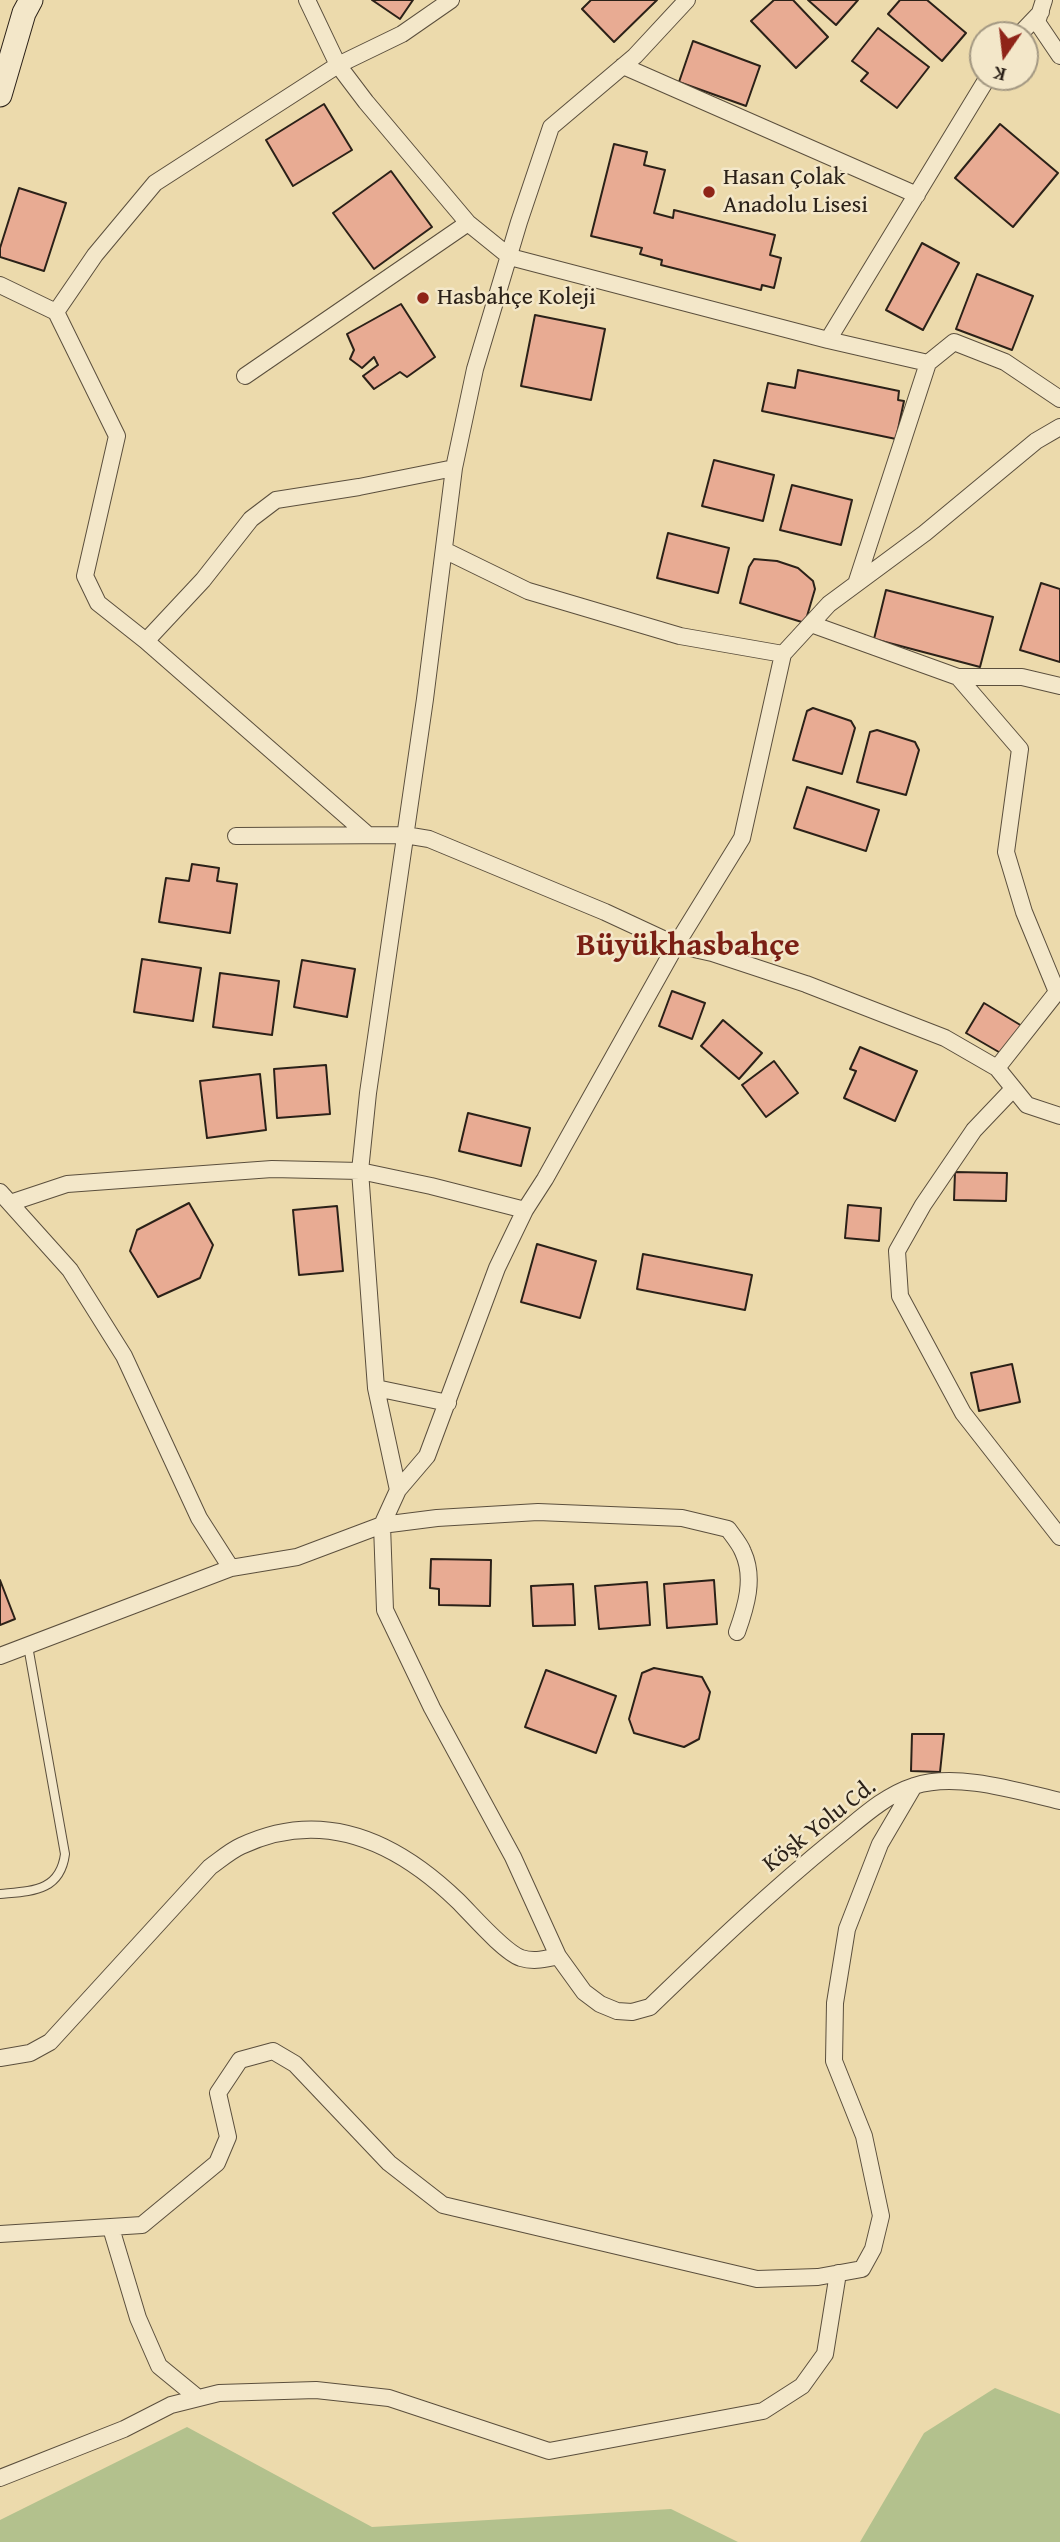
<!DOCTYPE html>
<html>
<head>
<meta charset="utf-8">
<style>
	body { margin:0 }
	#map { position:relative; width:1060px; height:2542px; overflow:hidden; background:#ecdaac; font-family:"Gentium Book Plus",serif }
	canvas { display:block }
	.north { position:absolute; left:969px; top:21px; width:70px; height:70px; box-sizing:border-box; background:#f3e7c9; border:2px solid #a39882; border-radius:50%; rotate:194deg; font-size:19px; font-weight:700; line-height:28px; text-align:center; color:#2b2118 }
	.north::after { content:''; display:block; margin:auto; width:24px; height:32px; background:#8f2418; clip-path:polygon(50% 0,100% 100%,50% 72%,0 100%) }
</style>
</head>
<body>
<div id="map">
<canvas width="1060" height="2542"></canvas>
<div class="north">K</div>
</div>
<script>
const g = document.querySelector('canvas').getContext('2d');
g.lineJoin = 'round';
function fillPath(path, color) {
  g.fillStyle = color;
  g.fill(path, 'evenodd');
}
function strokePath(path, color, width, dash) {
  g.strokeStyle = color;
  g.lineWidth = width;
  g.lineCap = dash ? 'butt' : 'round';
  g.setLineDash(dash || []);
  g.stroke(path);
}
function label(font, color, halo, rows, align = 'center') {
  g.font = font + ' "Gentium Book Plus",serif';
  g.lineWidth = 5;
  g.setLineDash([]);
  g.textBaseline = 'middle';
  g.strokeStyle = halo;
  g.fillStyle = color;
  for (const [text, x, y, turn = 0] of rows) {
    g.save();
    g.translate(x, y);
    g.rotate((+turn || 0) * Math.PI / 180);
    g.textAlign = isNaN(turn) ? turn : align;
    if (halo) g.strokeText(text, 0, 0);
    g.fillText(text, 0, 0);
    g.restore();
  }
}
const green = new Path2D(`
	M995,2388L1060,2414V2542H860L924,2433Z
	M187,2427L372,2527L671,2509L738,2542H0V2520Z`);
const building = new Path2D(`
	M372,0H413L400,19Z
	M591,0H657L614,42L582,9Z
	M774,0H793L828,37L796,68L751,21Z
	M808,0H858L836,25Z
	M900,0H927L966,33L942,61L888,14Z
	M878,28L929,67L897,108L861,81L868,73L852,61Z
	M693,41L760,66L746,106L679,82Z
	M324,104L352,150L293,186L266,140Z
	M1000,124L1058,173L1013,227L955,178Z
	M614,144L647,152L644,165L665,170L654,213L673,218L674,210L775,235L770,255L781,258L774,288L762,285L761,290L661,265L662,260L640,254L642,248L591,236Z
	M391,171L432,227L374,269L333,213Z
	M19,188L66,203L44,271L0,257V248Z
	M922,243L959,263L923,330L886,310Z
	M977,274L1033,296L1012,350L956,329Z
	M401,304L435,357L407,377L400,372L374,389L363,376L378,365L374,357L362,368L350,359L354,350L347,334Z
	M535,315L605,329L591,400L521,386Z
	M798,370L899,391L898,400L904,401L896,439L762,411L768,383L795,388Z
	M714,460L774,475L763,521L702,506Z
	M792,485L852,500L841,545L780,530Z
	M668,533L729,548L718,593L657,578Z
	M754,559L777,561L798,568L813,581L815,589L805,623L740,603L749,567Z
	M1041,583L1060,589V662L1020,650Z
	M886,590L993,617L980,667L874,639Z
	M813,708L851,721L855,728L842,774L793,760L807,711Z
	M877,730L915,742L919,750L906,795L857,782L870,732Z
	M807,787L879,810L866,851L794,828Z
	M192,864L219,868L217,881L237,884L230,933L159,922L166,878L189,881Z
	M142,959L201,968L193,1021L134,1012Z
	M302,960L355,969L347,1017L294,1007Z
	M220,973L279,981L272,1035L213,1027Z
	M672,991L705,1003L692,1039L659,1026Z
	M984,1003L1022,1026L1004,1055L966,1033Z
	M723,1020L762,1053L739,1079L701,1046Z
	M860,1047L917,1071L895,1121L844,1098L856,1071L850,1069Z
	M774,1061L798,1093L766,1117L742,1085Z
	M326,1065L330,1114L277,1118L274,1069Z
	M260,1074L266,1130L207,1138L200,1081Z
	M468,1113L530,1128L521,1166L459,1151Z
	M955,1172L1007,1173L1006,1201L954,1200Z
	M189,1203L213,1245L200,1278L158,1297L130,1251L137,1230Z
	M848,1205L881,1208L879,1241L845,1238Z
	M337,1206L343,1271L299,1275L293,1210Z
	M537,1244L596,1261L580,1318L521,1302Z
	M643,1254L752,1275L745,1310L637,1289Z
	M1012,1364L1020,1402L979,1411L971,1373Z
	M431,1559L491,1560L490,1606L439,1605V1589L430,1588Z
	M0,1580L15,1619L0,1625Z
	M714,1580L717,1624L667,1628L664,1584Z
	M647,1582L650,1625L599,1629L595,1586Z
	M573,1584L575,1625L533,1626L531,1586Z
	M654,1668L702,1677L710,1692L699,1739L684,1747L634,1733L629,1719L642,1673Z
	M546,1670L616,1696L596,1753L525,1727Z
	M912,1734H944L940,1772L911,1771Z`);
const lane = new Path2D(`
	M0,1894C31,1891 60,1892 65,1854L28,1646`);
const street = new Path2D(`
	M307,0L338,65L366,102L468,223L510,257L828,340L928,363L856,584
	M1044,0L1037,22L1060,56
	M1019,35L1041,12
	M623,66L917,195
	M0,285L56,312L117,436L85,576L98,603L146,641L368,835
	M56,312L95,255L155,183L338,65L402,34L451,0
	M828,340L988,77
	M928,363L954,342L1005,362L1060,399
	M245,376L468,223
	M1060,427L1036,441L925,533L829,604L783,654L742,838L676,945L545,1179L525,1210L497,1268L427,1456L398,1490L382,1525L385,1610L432,1708L513,1857L558,1956L584,1992L600,2004L617,2011L632,2012L650,2007C710,1949 770,1892 835,1839C859,1820 883,1796 914,1786C957,1772 1017,1791 1060,1801
	M444,550L528,591L680,636L783,654
	M811,624L958,677L1020,749L1006,852L1024,912L1057,992L997,1068
	M146,641L203,580L251,519L276,500L359,487L454,468
	M958,677H1022L1060,686
	M236,836L405,835L429,839L605,912L676,945L712,953L806,984L945,1038L997,1068L1027,1105L1060,1116
	M1013,1089L974,1130L923,1205L897,1251L900,1296L963,1413L1060,1537
	M0,1192L70,1270L124,1356L199,1518L231,1568
	M10,1203L67,1184L272,1169L360,1171L431,1186L525,1210
	M376,1388L448,1403
	M398,1490L376,1388L360,1171L368,1093L425,699L454,468L475,369L519,222L551,127L635,56L687,0
	M0,1656L231,1568L297,1557L382,1525L437,1518L538,1512L682,1518L728,1529C733,1536 740,1544 743,1552C755,1578 746,1607 737,1632
	M0,2058L30,2053L50,2042L210,1867C220,1860 230,1851 241,1846C324,1807 397,1842 458,1901C473,1916 504,1952 521,1958C534,1962 546,1959 558,1956
	M111,2228L138,2318L159,2366L198,2398
	M0,2234L142,2225L217,2163L228,2137L218,2093L240,2060L273,2051L295,2064L389,2163L443,2205L757,2279L818,2277L862,2269L873,2249L881,2216L864,2136L834,2061L835,2003L847,1929L880,1844L914,1786
	M0,2478L124,2429L171,2405L219,2393L316,2390L389,2398L549,2451L763,2411L802,2386L825,2354L838,2273`);
const secondary = new Path2D(`
	M0,95L24,13L31,0`);
const markers = [
	[709,192,7,"#8f2418"],
	[423,298,7,"#8f2418"]
];
const poiNames = [
	["Hasan Çolak",723,178],
	["Anadolu Lisesi",723,206],
	["Hasbahçe Koleji",437,298]
];
const streetNames = [
	["Köşk Yolu Cd.",820,1826,-38]
];
const districtNames = [
	["Büyükhasbahçe",688,947]
];
fillPath(green, '#b3c18d');
fillPath(building, '#e8ab93');
strokePath(building, '#2b2118', 2);
strokePath(lane, '#5b4f3d', 10);
strokePath(street, '#5b4f3d', 18);
strokePath(secondary, '#2b2118', 25);
strokePath(lane, '#f3e7c9', 8);
strokePath(street, '#f3e7c9', 16);
strokePath(secondary, '#f3e7c9', 23);
for (const [x, y, r, color] of markers) {
  const dot = new Path2D();
  dot.arc(x, y, r, 0, 2 * Math.PI);
  g.fillStyle = color;
  g.fill(dot);
  strokePath(dot, '#f3e7c9', 2.5);
}
label('24px', '#2b2118', '#f3e7c9', poiNames, 'left');
label('24px', '#2b2118', '#f3e7c9', streetNames);
label('bold 32px', '#7a1f14', '#f3e7c9', districtNames);
</script>
</body>
</html>
